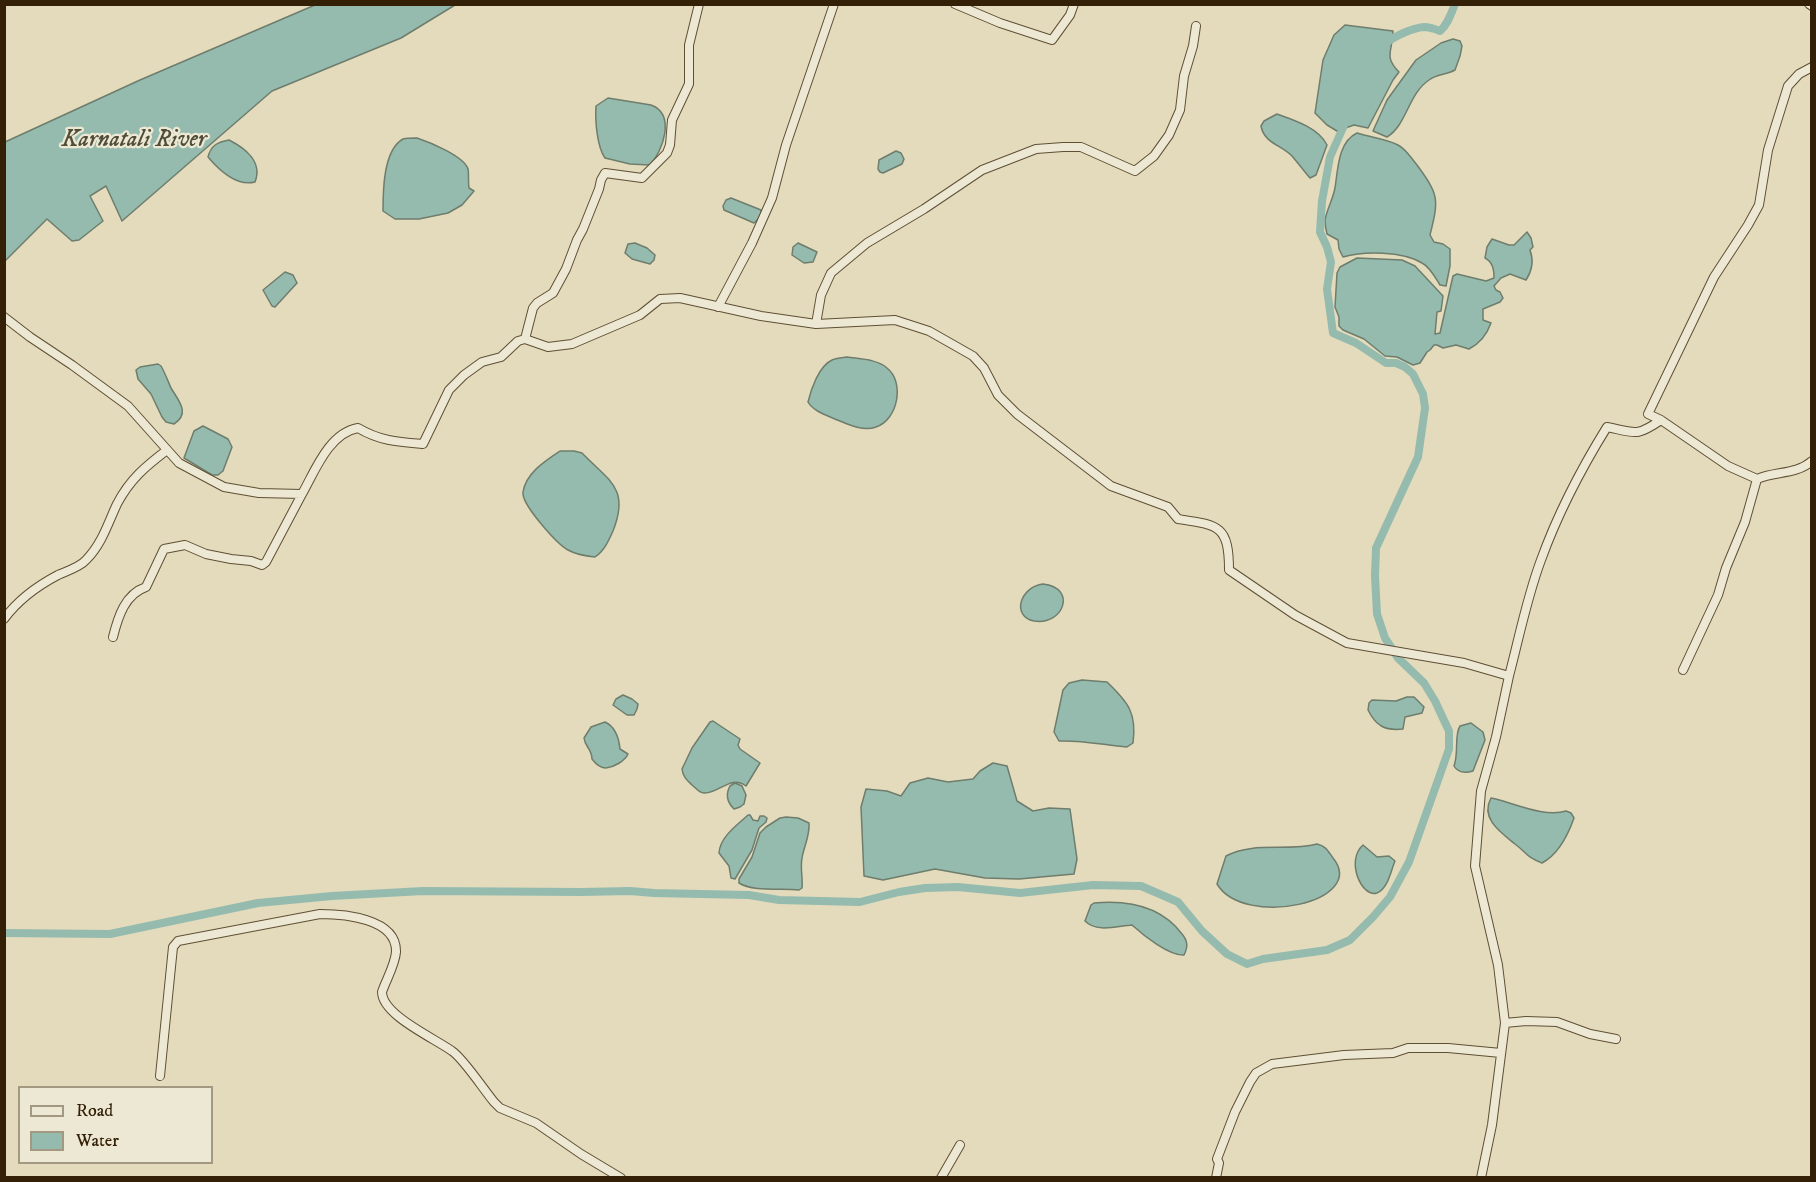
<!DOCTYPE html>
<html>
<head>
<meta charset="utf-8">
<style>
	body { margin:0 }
	#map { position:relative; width:1816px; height:1182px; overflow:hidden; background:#e3dbbc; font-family:"IM FELL DW Pica",serif }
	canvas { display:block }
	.frame { position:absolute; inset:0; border:6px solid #332007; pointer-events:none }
	.legend { position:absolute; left:18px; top:1086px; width:195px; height:78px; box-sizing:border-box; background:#ede8d3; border:2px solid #a39881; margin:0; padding:8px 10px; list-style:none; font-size:18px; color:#332007 }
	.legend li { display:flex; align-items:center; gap:12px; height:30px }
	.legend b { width:30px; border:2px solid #a39881 }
</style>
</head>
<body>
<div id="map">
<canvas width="1816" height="1182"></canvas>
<div class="frame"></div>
<ul class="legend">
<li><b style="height:8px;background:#ede8d3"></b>Road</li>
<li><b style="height:16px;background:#95bbaf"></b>Water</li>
</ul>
</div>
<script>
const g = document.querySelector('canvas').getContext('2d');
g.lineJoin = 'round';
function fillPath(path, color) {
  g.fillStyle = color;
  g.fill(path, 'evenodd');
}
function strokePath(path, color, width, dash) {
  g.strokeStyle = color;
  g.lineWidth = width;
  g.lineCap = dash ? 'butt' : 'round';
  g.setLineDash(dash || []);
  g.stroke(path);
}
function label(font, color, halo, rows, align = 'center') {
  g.font = font + ' "IM FELL DW Pica",serif';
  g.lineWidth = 4.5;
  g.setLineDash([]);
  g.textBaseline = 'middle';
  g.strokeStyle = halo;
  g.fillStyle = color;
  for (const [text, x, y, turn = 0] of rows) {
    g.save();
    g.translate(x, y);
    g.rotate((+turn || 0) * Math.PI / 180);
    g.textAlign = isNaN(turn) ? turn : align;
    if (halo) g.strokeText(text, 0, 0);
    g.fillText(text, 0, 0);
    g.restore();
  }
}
const water = new Path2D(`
	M315,5H455L401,38L272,91L122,221L106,186L90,196L103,221L79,240L72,241L47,219L5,261V142L140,80Z
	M1345,25L1393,31C1393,51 1383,56 1399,72L1393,80L1368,128L1354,125L1337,131L1327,125L1315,113L1323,60L1334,35Z
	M1453,39L1460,41L1462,46L1460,56L1455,70C1446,75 1437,74 1429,80C1408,94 1407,125 1387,137L1373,131L1387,100L1416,60L1441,43Z
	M608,98L651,105C676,114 663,151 650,165L630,164L605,158C597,147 595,120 596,106Z
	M1277,114C1294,120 1319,128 1327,145L1316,175L1310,178C1304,171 1298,163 1292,156C1281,145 1264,143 1261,126L1264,121Z
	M1357,133C1369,137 1387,139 1398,145C1406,149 1411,158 1417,165C1439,195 1439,199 1430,235L1434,242L1443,244L1450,249V266L1446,286L1440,285C1435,277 1430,267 1422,263C1402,251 1364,251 1343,257L1339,249L1338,240L1327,234C1326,230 1325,224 1325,220C1327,209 1333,199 1335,188C1338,169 1338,142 1357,133Z
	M417,138C429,142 464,156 468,169C469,173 468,182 469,188L474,191L462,205L448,213L419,219H395L383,211C383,192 383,150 403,139C407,138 413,138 417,138Z
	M229,140C245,148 263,162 255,182C236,187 219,170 208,157C211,145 218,142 229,140Z
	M896,151L901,153L904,159L902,164L883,173L880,172L878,169L879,160Z
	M731,198L761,210C762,216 758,220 754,223L724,210L723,206L726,200Z
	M1527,232L1531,238L1533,247L1530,250C1534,261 1532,271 1526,280L1510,274L1501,278L1494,286L1496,290L1500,292L1503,298L1500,302L1483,309V320L1491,323C1487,334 1479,344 1469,349L1456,345L1443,348L1437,345H1434L1430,350L1427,352L1420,363L1413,365L1397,357L1385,356L1364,339L1343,330L1339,326V317L1335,307L1337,273L1340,267L1357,258L1402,260L1415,266L1443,296L1441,311L1437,312L1435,334L1440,333L1453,276L1457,274L1486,281L1494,278C1494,270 1493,262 1485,258L1487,247L1492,239L1509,245H1514Z
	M635,243L647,248L655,255L654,260L650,264L632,259L625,253L628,244Z
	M798,243L817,252L813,262L804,263L792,255L793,247Z
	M285,272L293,275L297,283L275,307L272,306L263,290Z
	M847,357C859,359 877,359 887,368C905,382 898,420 876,427C863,432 847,424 835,419C826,415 813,411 808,402C811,389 819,366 832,360C836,358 842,358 847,357Z
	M158,364L161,366C165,373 168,381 171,388C178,400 191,413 174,424L166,422L162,417L151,394L138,379L136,370L140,367Z
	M203,426L228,439L232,447L223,471L218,475H212L184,458L194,431Z
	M560,451H574L582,453C609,481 630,488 613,531C608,542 604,551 595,557C585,556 577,555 568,550C557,544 521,504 523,492C526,473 545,461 560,451Z
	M1043,584C1078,588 1063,626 1034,621C1011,616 1020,587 1043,584Z
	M1082,680L1107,682C1128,702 1137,713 1133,743L1127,747C1104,745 1082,740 1059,741L1054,732L1063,690L1069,683Z
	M623,695L632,699L638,704L637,709L634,715H627L613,705L616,699Z
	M1407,697H1414L1424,707L1422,713L1405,717L1403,729C1385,731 1376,726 1368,710L1369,703L1372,700L1396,701Z
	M713,721L740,739L738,745L740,749L760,763L746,786C731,774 719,794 704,793C699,793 696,788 692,785C687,780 683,777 682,769L692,748L710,722Z
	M605,722C616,727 619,739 620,749L628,754C625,761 614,767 606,768C600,768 595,763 592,759C592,749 585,747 584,738L591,727Z
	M1471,723L1483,732L1485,740L1473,771C1466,773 1458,773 1454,766C1459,753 1454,735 1460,726Z
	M993,763L1007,766L1017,801L1033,811L1049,808L1070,809L1077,859L1074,874L1019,879L985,878L935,869L883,880L864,876L861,807L866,789L887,791L901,796L910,783L928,778L948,782L973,779L980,771Z
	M735,783L742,786L746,795L744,804L740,807L734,809C727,802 725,795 730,786Z
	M1491,798C1512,802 1544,818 1566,811L1571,813L1574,818C1568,835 1559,854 1542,863C1526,857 1527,853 1515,844C1500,832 1480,818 1491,798Z
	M748,815H750L753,820L758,821L760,816H764L767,818L766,822L759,828L752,850L735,879L731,878L729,866L719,853C720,837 737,825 748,815Z
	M786,817L798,818L809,823C810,836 804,846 802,858C800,868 803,878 802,888L799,890C782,888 753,892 739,883V879L752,857L760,833L766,827L780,818Z
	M1317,844C1326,846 1328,851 1333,858C1369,902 1244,929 1217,884L1226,856C1254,841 1288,852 1317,844Z
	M1363,845L1377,857L1389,856L1395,861C1391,870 1388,889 1377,893C1362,898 1345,861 1363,845Z
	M1094,903C1127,900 1161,906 1182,934C1188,941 1188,947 1184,955C1169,956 1143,935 1132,925C1117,926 1097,933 1085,921L1091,905Z`);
const canal = new Path2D(`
	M1386,43C1395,36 1412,28 1424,27C1429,27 1435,29 1440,31C1448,24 1451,14 1455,4
	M4,933L110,934L258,903L332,896L423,891L581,892L630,891L654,893L749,895L779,900L860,902L899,892L925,888L958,887L1020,893L1093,885L1141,886L1178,902L1202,931L1227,954L1247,964L1263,959L1327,950L1350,940L1373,917L1390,897L1409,862L1449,749V731L1435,701L1424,683L1398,658L1385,638L1377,614L1375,576L1376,548L1418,457L1425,408L1423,394L1413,374L1405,367L1396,363H1386L1356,343L1333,333L1327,289L1331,262L1327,247L1320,232L1322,201L1330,157L1346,121`);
const minor = new Path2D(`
	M955,4L1000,23L1052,40L1070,15L1074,4
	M1809,4L1812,6
	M718,307L752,243L772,198L786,145L834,4
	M4,317L30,337L72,365L128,406L179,463L224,487L259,493L302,494C315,471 329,433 358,428C380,441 398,442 423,444L449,390L464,375L482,362L501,357L518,341L525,339L548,347L572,344L640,315L660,299L680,298L761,316L816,324L895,320L929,331L973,356L984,368L998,395L1017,414L1111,486L1168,507L1178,519C1218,525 1229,525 1229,570L1295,615L1347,643L1464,663L1509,676L1496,737L1481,791L1475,866L1498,965L1505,1023L1492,1125L1481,1178
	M816,324L821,295L831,273L867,243L924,209L982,170L1036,149L1063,147H1081L1135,171L1154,156L1169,135L1180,110L1184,76L1193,46L1196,26
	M525,339L533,308L537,303L553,293L566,269L577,240L583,229L599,189L601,180L605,173L642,178L667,153L670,145L672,120L689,84V45L699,4
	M1661,420L1728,466L1757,479C1775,471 1796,475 1812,461
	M4,619C18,600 37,586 58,575C67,571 80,567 86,560C102,544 108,523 117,504C130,479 146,466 167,450
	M113,637C118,617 125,594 146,587L164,549L185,545L206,554L231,559L251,561L262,565L266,562L302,494
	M1683,670L1718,595L1726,568L1745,522L1757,479
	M1509,676C1519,638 1527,597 1541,560C1558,513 1581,469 1607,427C1636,433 1636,437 1661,420L1648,414L1714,277L1748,225L1759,205L1768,150L1788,86L1799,74L1812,67
	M1505,1023L1526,1021L1557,1022L1590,1034L1616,1039
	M160,1076L173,947L178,941L320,914C343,914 397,918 396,952C395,965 386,980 382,992C382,1015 434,1038 452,1051C463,1058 484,1090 494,1102L500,1108L536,1123L581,1154L621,1178
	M941,1178L960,1145
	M1216,1178L1219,1163L1217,1159L1235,1112L1250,1082L1256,1073L1272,1064L1344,1055L1393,1053L1408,1048H1448L1501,1053`);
const waterNames = [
	["Karnatali River",134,141]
];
fillPath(water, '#95bbaf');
strokePath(water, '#6e7d6c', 1.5);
strokePath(canal, '#95bbaf', 8);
strokePath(minor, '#5f4f34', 10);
strokePath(minor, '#ede8d3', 8);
label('italic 24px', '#504e39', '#ede8d3', waterNames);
</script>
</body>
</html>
